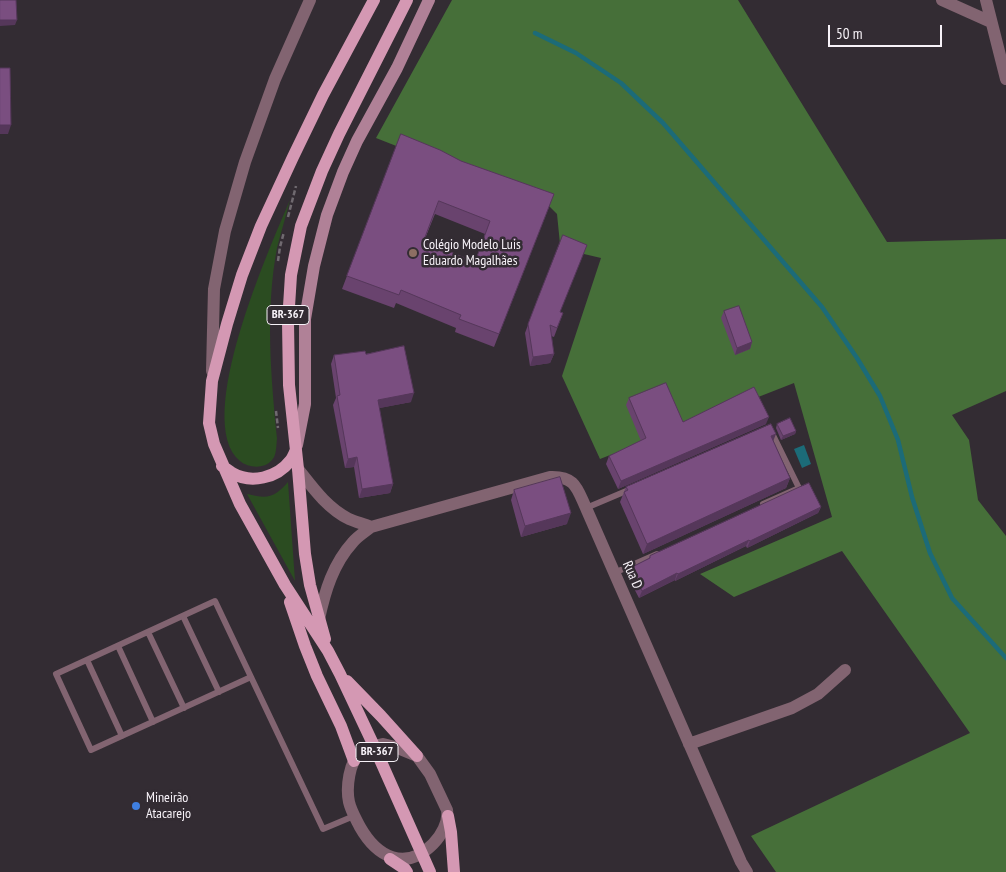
<!DOCTYPE html>
<html>
<head>
<meta charset="utf-8">
<style>
	body { margin:0 }
	#map { position:relative; width:1006px; height:872px; overflow:hidden; background:#332c33; font-family:"PT Sans Narrow",sans-serif }
	canvas { display:block }
	.scale { position:absolute; left:828px; top:25px; width:114px; height:22px; box-sizing:border-box; border:2px solid #f7f2f8; border-top:0; padding-left:6px; font-size:15px; line-height:18px; white-space:nowrap; color:#f7f2f8; -webkit-text-stroke:4px #332c33; paint-order:stroke }
</style>
</head>
<body>
<div id="map">
<canvas width="1006" height="872"></canvas>
<div class="scale">50 m</div>
</div>
<script>
const g = document.querySelector('canvas').getContext('2d');
g.lineJoin = 'round';
function fillPath(path, color) {
  g.fillStyle = color;
  g.fill(path, 'evenodd');
}
function strokePath(path, color, width, dash) {
  g.strokeStyle = color;
  g.lineWidth = width;
  g.lineCap = dash ? 'butt' : 'round';
  g.setLineDash(dash || []);
  g.stroke(path);
}
function label(font, color, halo, rows, align = 'center') {
  g.font = font + ' "PT Sans Narrow",sans-serif';
  g.lineWidth = 5;
  g.setLineDash([]);
  g.textBaseline = 'middle';
  g.strokeStyle = halo;
  g.fillStyle = color;
  for (const [text, x, y, turn = 0] of rows) {
    g.save();
    g.translate(x, y);
    g.rotate((+turn || 0) * Math.PI / 180);
    g.textAlign = isNaN(turn) ? turn : align;
    if (halo) g.strokeText(text, 0, 0);
    g.fillText(text, 0, 0);
    g.restore();
  }
}
const green = new Path2D(`
	M290,200C286,216 281,232 277,248C265,312 271,376 277,439C276,446 277,456 271,461C264,469 248,468 240,461C192,421 270,247 290,200Z
	M288,482L295,581L247,494C268,499 274,498 288,482Z`);
const forest = new Path2D(`
	M452,0H738L887,242L1006,239V391L952,415L969,440L978,500L1006,536V872H776L751,836L970,733L842,551L734,597L700,574L832,517L794,383L600,459L562,376L601,258L584,254L560,244L557,214L549,206L376,138Z`);
const water = new Path2D(`
	M804,445L811,464L802,468L794,449Z`);
const stream = new Path2D(`
	M535,33L576,53L621,83L663,123L822,307L857,358L880,396L898,440L912,497L930,553L952,598L1006,658`);
const path = new Path2D(`
	M288,217L296,186
	M278,261L280,247L284,232
	M276,411L278,428`);
const lane = new Path2D(`
	M763,504L799,488L771,431
	M586,508L631,489
	M614,573L657,554
	M183,616L219,692
	M148,632L184,708
	M118,646L153,722
	M87,660L122,736
	M251,677L91,750L56,674L215,601L323,829L354,816`);
const street = new Path2D(`
	M942,0L991,22
	M986,0L1006,79
	M212,371L214,289L225,231L245,162L275,79L310,0
	M298,469C313,488 327,508 349,519C356,522 364,524 371,527
	M319,619C325,591 333,564 353,542C358,536 365,532 371,527L550,477C576,476 577,489 586,508L741,862L747,872
	M383,744L395,747L417,756L430,774L447,810C449,822 441,836 433,844C405,872 377,857 360,827C356,819 351,811 349,802C346,788 349,761 361,752C367,747 376,746 383,744Z
	M689,744L792,708L818,694L845,670`);
const secondary = new Path2D(`
	M297,445L305,404V319L314,266L327,215L343,172L357,141L397,68L429,0`);
const primary = new Path2D(`
	M374,0L323,95L293,157L261,226L242,275L227,324L212,381L209,423L214,444L240,504L285,585L328,651L340,674L374,746L430,872
	M222,466C225,468 229,471 232,473C251,484 277,478 290,461C293,458 294,454 296,450
	M290,602L305,646L317,676L341,726L354,761
	M325,639L310,585L305,554L298,469L289,385L288,322L291,275L301,226L322,171L339,134L407,0
	M347,681L381,716L417,756
	M448,816L451,832L454,872
	M390,859L405,869L407,872`);
const wall = new Path2D(`
	M401,134L461,161L554,194L494,347L455,332L456,328L396,303L394,308L342,289ZM435,214L485,234L475,262L424,241Z
	M538,298L563,313L554,337L551,336L554,354L550,363L530,366L525,333Z
	M724,311L752,342L750,349L735,355L721,318Z
	M366,354L411,402L379,408L393,484L390,493L359,498L354,467L345,468L333,405L336,398L331,364L334,355Z
	M629,398L683,422L766,424L618,489L606,464L609,456L641,441L626,405Z
	M777,424L796,431L795,434L781,440L776,428Z
	M773,440L790,478L786,488L643,554L620,502L626,487Z
	M514,490L567,524L521,537L511,500Z
	M821,507L818,513L747,548L746,546L675,581V580L639,598L627,575L630,568L649,558L650,556Z`);
const shadedWall = new Path2D(`
	M0,20H17L15,25L0,26Z
	M0,125H11L8,134H0Z
	M752,342L750,349L735,355L737,348Z
	M554,354L550,363L530,366L533,357Z
	M414,393L411,402L375,409L378,400Z
	M769,417L766,424L618,489L621,481Z
	M796,431L795,434L781,440L783,436Z
	M776,434L772,444L771,436Z
	M357,457L354,467L345,468L348,459Z
	M790,478L786,488L643,554L647,544Z
	M393,484L390,493L359,498L362,489Z
	M821,507L818,513L747,548L750,541Z
	M571,513L567,524L521,537L525,526Z
	M749,540L746,546L675,581L678,574Z
	M677,573L675,580L639,598L642,591Z`);
const building = new Path2D(`
	M0,0H16L17,20H0Z
	M0,68H10L11,125H0Z
	M401,134L440,150L461,161L554,194L499,334L459,319L461,315L401,290L399,295L347,276ZM439,201L490,221L475,262L424,241Z
	M563,235L587,245L560,312L563,313L557,328L550,325L554,354L533,357L528,324L538,298Z
	M739,306L752,342L737,348L724,311Z
	M404,346L414,393L378,400L393,484L362,489L357,457L348,459L337,396L340,395L334,355L365,351L366,354Z
	M666,383L683,422L754,387L769,417L621,481L609,456L646,438L629,398Z
	M790,418L796,431L783,436L777,424Z
	M771,424L776,434L771,436L790,478L647,544L624,492L628,490L626,487Z
	M560,477L571,513L525,526L514,490Z
	M809,483L821,507L750,541L749,540L678,574L677,573L642,591L630,568L650,558V556Z`);
const markers = [
	[413,253,5,"#8d6e63"],
	[136,806,5,"#3f7fe0"]
];
const shields = [
	[288,315,42],
	[377,752,42]
];
const shieldNames = [
	["BR-367",288,315],
	["BR-367",377,752]
];
const poiNames = [
	["Colégio Modelo Luis",423,245],
	["Eduardo Magalhães",423,261],
	["Mineirão",146,798],
	["Atacarejo",146,814]
];
const streetNames = [
	["Rua D",632,575,66]
];
fillPath(green, '#2b4c21');
fillPath(forest, '#466f39');
fillPath(water, '#1c6b78');
strokePath(stream, '#1c6b78', 4.5);
strokePath(path, '#706a70', 2.5, [5, 2.5]);
strokePath(lane, '#826471', 6);
strokePath(street, '#826471', 12);
strokePath(secondary, '#b08197', 12);
strokePath(primary, '#d498b3', 12);
fillPath(wall, '#69436e');
fillPath(shadedWall, '#55375a');
fillPath(building, '#7a4e80');
strokePath(building, '#55375a', 1);
for (const [x, y, r, color] of markers) {
  const dot = new Path2D();
  dot.arc(x, y, r, 0, 2 * Math.PI);
  g.fillStyle = color;
  g.fill(dot);
  strokePath(dot, '#332c33', 2);
}
for (const [x, y, w] of shields) {
  const box = new Path2D();
  box.roundRect(x - w / 2, y - 9.5, w, 19, 4);
  g.fillStyle = '#332c33';
  g.fill(box);
  strokePath(box, '#f7f2f8', 1);
}
label('bold 12px', '#f7f2f8', null, shieldNames);
label('14px', '#f7f2f8', '#332c33', poiNames, 'left');
label('14px', '#f7f2f8', '#332c33', streetNames);
</script>
</body>
</html>
